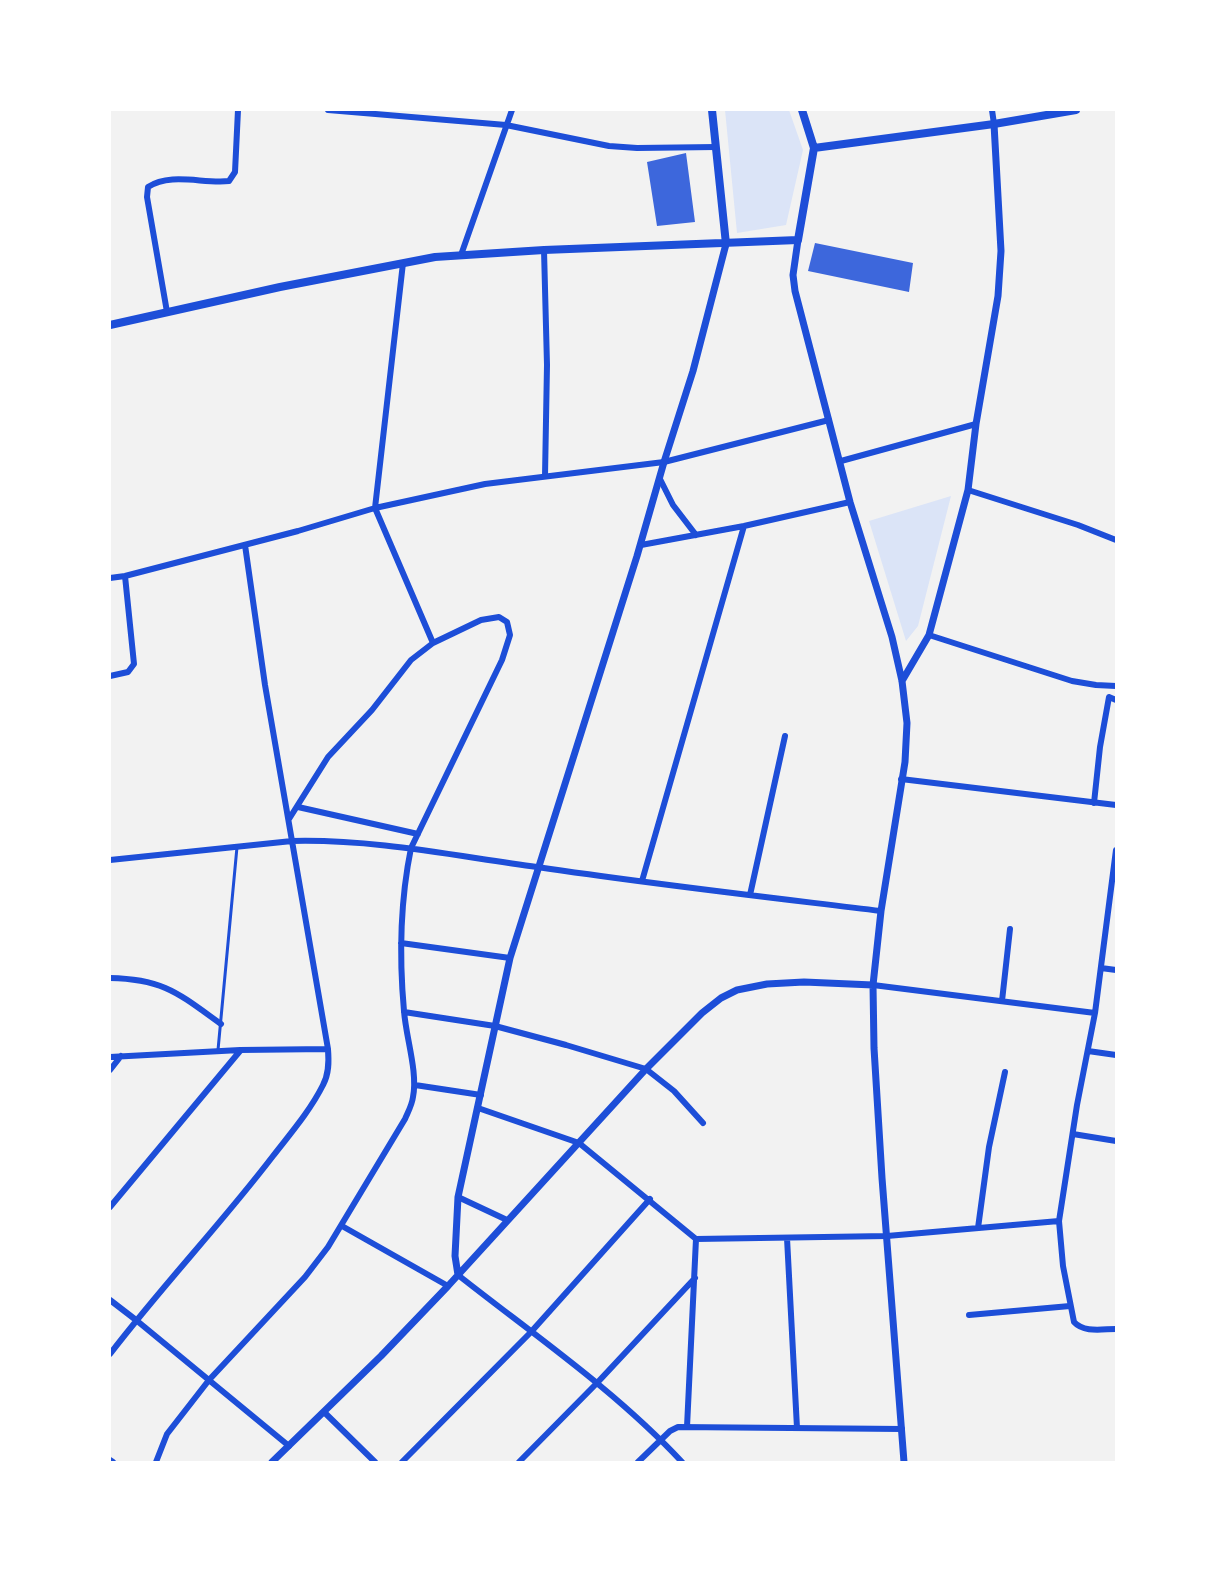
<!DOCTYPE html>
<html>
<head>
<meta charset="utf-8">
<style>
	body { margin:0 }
	#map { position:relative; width:1226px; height:1572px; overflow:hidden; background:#f2f2f2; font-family:"IBM Plex Sans",sans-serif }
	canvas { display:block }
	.frame { position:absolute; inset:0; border:111px solid #fff; pointer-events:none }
</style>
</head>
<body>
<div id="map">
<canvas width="1226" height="1572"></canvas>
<div class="frame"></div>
</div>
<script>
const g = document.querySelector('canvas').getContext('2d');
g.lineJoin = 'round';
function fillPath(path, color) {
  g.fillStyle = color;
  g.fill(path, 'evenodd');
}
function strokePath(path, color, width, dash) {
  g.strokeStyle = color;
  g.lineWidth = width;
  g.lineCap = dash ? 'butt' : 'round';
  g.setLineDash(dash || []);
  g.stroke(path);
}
const green = new Path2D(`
	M725,110H789L803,150L786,225L737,233Z
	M951,496L918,626L906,641L869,521Z`);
const building = new Path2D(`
	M686,153L695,222L657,226L647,162Z
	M815,243L913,263L909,292L808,271Z`);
const service = new Path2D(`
	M218,1050L237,847`);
const minor = new Path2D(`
	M328,110L506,125L609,146L637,148L716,147
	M992,110L994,124
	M544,250L547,365L545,476
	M461,255L512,110
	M403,263L375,508L433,643
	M167,312L147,197L148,187C171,172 203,184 229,181L235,172L238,110
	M841,461L976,424
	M660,479L673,505L696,535
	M968,490L1078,525L1116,540
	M641,545L744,526L850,502
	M110,578L125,576L298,531L375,508L485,484L664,462L829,420
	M929,635L1072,681L1096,685L1116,686
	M110,676L128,672L134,664L125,576
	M901,779L1116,805
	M1094,803L1100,747L1109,697L1116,700
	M298,807L418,834
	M1116,850L1095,1013L1077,1105L1059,1221L1063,1266L1074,1322C1084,1333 1102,1329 1116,1329
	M110,860L292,841C375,839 455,856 537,867C651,884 766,897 881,911
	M642,881L744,526
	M750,895L785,736
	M401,943L510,958
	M1101,968L1116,970
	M110,978C164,979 179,994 221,1024
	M873,985L1095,1013
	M1002,1001L1010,929
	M404,1012L495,1026L566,1045L646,1069L674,1091L703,1123
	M1088,1051L1116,1055
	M110,1057L240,1050L328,1049
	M110,1070L121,1056
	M415,1085L481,1095
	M478,1108L579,1143L696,1239L887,1236L1059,1221
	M1073,1134L1116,1141
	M458,1197L507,1220
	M110,1207L240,1051
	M342,1226L448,1286
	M978,1228L989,1147L1005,1072
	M787,1238L797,1428
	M458,1275C534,1335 616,1391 682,1462
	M110,1300L136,1320L289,1446
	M969,1315L1070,1306
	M110,1354C162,1286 221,1224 273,1156C290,1134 310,1111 323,1085C329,1074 329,1062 328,1049L265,685L245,545
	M324,1412L375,1462
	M687,1427L696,1239
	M110,1460L113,1462
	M156,1462L167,1434L209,1380L305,1277L328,1247L405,1119C408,1112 412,1105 413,1097C418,1072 406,1038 404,1011C399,956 400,902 411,848L502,660L510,635L507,622L499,617L481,620L433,643L411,660L372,710L328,757L289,819
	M402,1462L531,1332L650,1199
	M519,1462L597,1383L695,1278
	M638,1462L670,1431L678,1427L902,1429`);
const tertiary = new Path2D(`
	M798,240L793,275L795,291L850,502L892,637L902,681L907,723L905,762L881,911L873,985L874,1048L882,1178L904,1462
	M902,681L929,635L968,490L976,424L998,296L1001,251L994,124
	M458,1275L455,1256L458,1197L510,958L637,556L664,462L693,371L726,244
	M272,1462L381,1356L448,1286L646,1069L702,1013L721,998L737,990L767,984L804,982L873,985`);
const secondary = new Path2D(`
	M712,110L726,244
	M814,148L994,124L1076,110
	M110,325L280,287L435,257L544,250L798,240L814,148L802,110`);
fillPath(green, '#dbe4f7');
fillPath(building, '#3d67dc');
strokePath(service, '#1d4ed8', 3);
strokePath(minor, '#1d4ed8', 6);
strokePath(tertiary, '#1d4ed8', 7);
strokePath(secondary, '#1d4ed8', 8);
</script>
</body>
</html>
